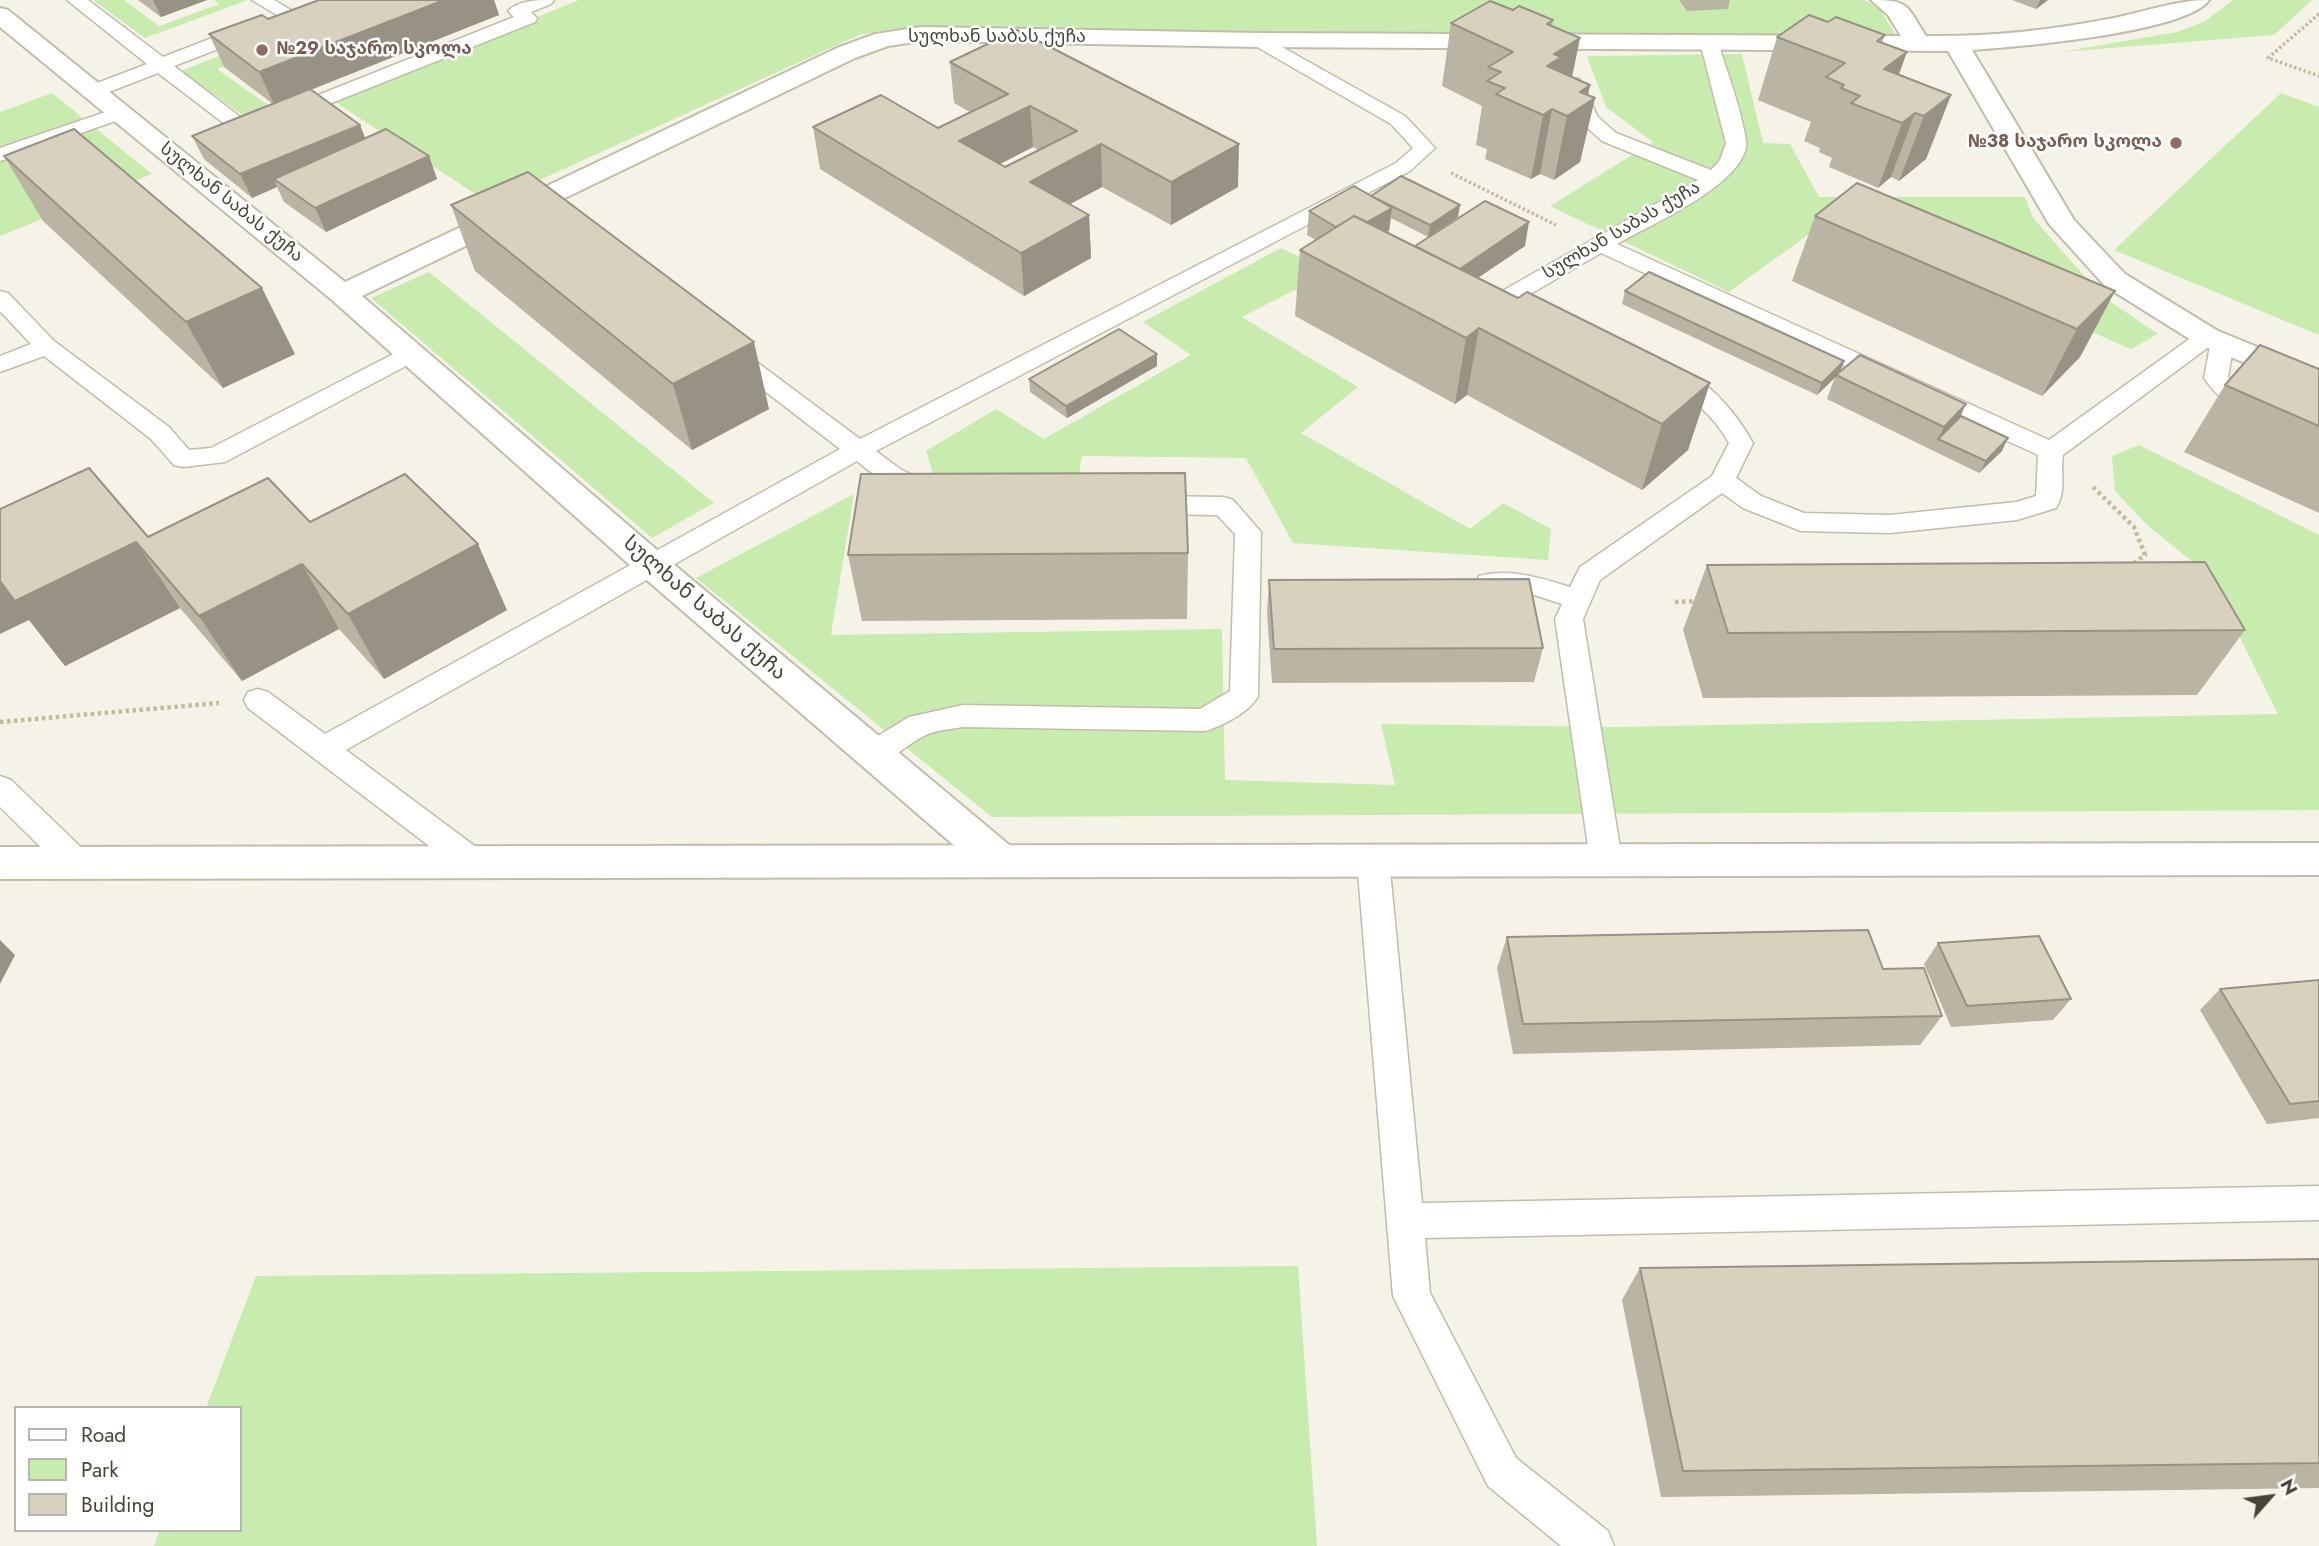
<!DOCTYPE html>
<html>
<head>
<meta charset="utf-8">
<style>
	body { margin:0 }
	#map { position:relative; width:2319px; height:1546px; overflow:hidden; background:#f5f3e8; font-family:Jost,sans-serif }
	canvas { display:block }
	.legend { position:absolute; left:14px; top:1406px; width:228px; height:126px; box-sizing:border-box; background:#fff; border:2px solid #b6b5af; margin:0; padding:9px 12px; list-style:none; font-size:21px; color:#494536 }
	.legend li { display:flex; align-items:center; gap:14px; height:35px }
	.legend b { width:35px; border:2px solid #b6b5af }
	.north { position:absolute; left:2235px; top:1462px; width:70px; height:70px; -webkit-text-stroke:5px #fff; paint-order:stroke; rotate:62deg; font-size:19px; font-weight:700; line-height:28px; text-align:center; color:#494536 }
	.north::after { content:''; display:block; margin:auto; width:24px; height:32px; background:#494536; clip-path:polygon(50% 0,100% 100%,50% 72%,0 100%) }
</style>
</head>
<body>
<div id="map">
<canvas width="2319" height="1546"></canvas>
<ul class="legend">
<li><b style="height:9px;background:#fff"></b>Road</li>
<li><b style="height:19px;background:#c7ecae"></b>Park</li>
<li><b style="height:19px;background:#d8d1bd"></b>Building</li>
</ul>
<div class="north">N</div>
</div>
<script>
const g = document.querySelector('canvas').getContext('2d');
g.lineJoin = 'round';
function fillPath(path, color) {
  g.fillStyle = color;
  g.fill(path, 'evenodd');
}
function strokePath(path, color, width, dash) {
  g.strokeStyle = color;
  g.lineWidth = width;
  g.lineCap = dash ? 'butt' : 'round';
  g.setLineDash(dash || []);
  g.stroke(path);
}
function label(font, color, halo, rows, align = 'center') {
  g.font = font + ' Jost,"Noto Sans Georgian",sans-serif';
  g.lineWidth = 5;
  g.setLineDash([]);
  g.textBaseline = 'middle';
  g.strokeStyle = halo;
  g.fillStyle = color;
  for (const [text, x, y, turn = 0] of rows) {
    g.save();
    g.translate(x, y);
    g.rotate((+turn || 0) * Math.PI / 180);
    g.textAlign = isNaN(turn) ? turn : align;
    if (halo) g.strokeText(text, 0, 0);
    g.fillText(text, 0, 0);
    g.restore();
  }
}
const green = new Path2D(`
	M93,0H124L159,26L219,4L214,0H248L145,38Z
	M579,0H1864L1879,8L1899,40L892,29L859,35L489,203L332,100Z
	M2233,0H2312L2274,35L2061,52L2177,32L2205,21Z
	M296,26L292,40L217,69L269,106L244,116L181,71Z
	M1742,54L1763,143L1790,144L1819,197H2025L2033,218L2102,296L2158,334L2131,349L1830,219L1729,292L1550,206L1653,142L1606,107L1587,56Z
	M52,93L152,174L0,236V112Z
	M2281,93L2319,107V335L2114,250Z
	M1281,248L1330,272L1242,317L1358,387L1301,433L1470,529L1503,503L1551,529L1548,560L1293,543L1246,458L1082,456L1078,480H935L926,451L996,409L1044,439L1191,355L1143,322Z
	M429,272L714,503L652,538L371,298Z
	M2139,445L2319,535V810L992,817L696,578L854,494L831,635L1222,629L1225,780L1395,785L1381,724L1616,727L2278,714L2209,575L2147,525L2115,491L2112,456Z
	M1298,1266L1317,1546H154L160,1530H240V1408H206L256,1276Z`);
const pathFar1 = new Path2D(`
	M2319,14L2268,58L2319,76
	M1451,173L1556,225`);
const path = new Path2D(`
	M2093,487L2134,527L2145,555L2130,566
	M1675,602L1699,601
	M0,722L219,703`);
const service = new Path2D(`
	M67,0H88L163,57L243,26H257L259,30L257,34L174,66L248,123L514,17L508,11C519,0 538,0 554,0L551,4L531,12L537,18L535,22L246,137L239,135L158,73L101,95H87L84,91L87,87L147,64Z
	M252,0H274L311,22L353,4L349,0H371L376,5L373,9L310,35Z
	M1259,34L1405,116L1435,148L1410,171L876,451L900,469L935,486L939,492L935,498C911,505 875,476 857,461L346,750L484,853L489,862L484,871L473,875L462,871L248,708L244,700L248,692L258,689L268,692L325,734L840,449L722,358L718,353L722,348L730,346L738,348L860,439L1396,163L1413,148L1391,124L1252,44L1250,40L1252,36Z
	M1709,36L1718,42C1727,72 1742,111 1746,141C1750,182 1648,226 1617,244L2049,440L2199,332H2215L2218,337L2230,338L2234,343L2228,377L2260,403L2319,431V448C2279,437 2228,414 2204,378L2210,346L2063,455C2060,473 2067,491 2056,508L2017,520L1890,533L1801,531L1743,508L1722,493L1600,580L1583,619L1622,860L1617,869L1606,873L1595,869L1590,860L1555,619L1562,604L1528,593L1479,590L1476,583L1479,576C1510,568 1541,578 1570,587L1580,567L1712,476L1729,443C1713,414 1691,398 1663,382L1659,377L1663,372C1698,362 1738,416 1753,443L1736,478L1761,496L1804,513L1890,515L2016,502L2036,496L2038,455L1601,253L1520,300H1504L1501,295L1504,290L1698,180L1602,141L1579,120L1562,83L1565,79H1579L1598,117L1616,133L1711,170L1720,160L1726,143L1700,42Z
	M120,107L127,109L130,113L127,117L0,161V148Z
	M0,291L8,293L54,341L169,427L189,450L211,448L403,349L411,347L419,349L423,354L419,359L225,462L183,467L174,465L151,439L44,356L0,372V356L31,344L0,311Z
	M1146,496L1224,497L1233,500L1261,532L1258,696C1250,712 1222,726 1205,731L963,727C951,729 935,730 924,736C904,746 885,768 863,761L858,753L863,745L909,717L963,705L1200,709L1230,691L1235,534L1217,515L1146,514L1137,511L1133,505L1137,499Z
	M0,776L11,780L88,854L93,863L88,872L77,876L66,872L0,807Z
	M1373,847L1384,851L1389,860L1422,1203L2319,1186V1220L1425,1238L1430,1293L1516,1458L1608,1531L1614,1546H1561L1488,1486L1393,1296L1357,860L1362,851Z`);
const minor = new Path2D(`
	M1871,0C1910,0 1906,5 1926,36C1985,37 2045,31 2103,20C2139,14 2174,0 2209,0C2186,33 2015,47 1972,50L2074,220L2125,274L2218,331L2319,372V393L2196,343L2105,286L2049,224L1948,51L1259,47L921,41L888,46L855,58L362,296L665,557L1014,849L1020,861L1014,873L1000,877L986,873L641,575L332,300L0,27V8L8,10L345,282L837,48L875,34L921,27L1259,33L1901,36L1888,15Z`);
const tertiary = new Path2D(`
	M2319,843V875L0,879V847Z`);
const wall = new Path2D(`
	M138,0H207L161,17Z
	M319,0H494L499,15L311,90L360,125L365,138L429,156L437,179L326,232L284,202L277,187L252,198L204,159L192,136L273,104L224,67L209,34L268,19Z
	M1679,0H1730L1728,9L1687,11Z
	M2012,0H2048L2036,9Z
	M1513,10L1553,20L1552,26L1580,38L1572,77L1590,85L1588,95L1595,98L1580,162L1554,180L1540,174L1531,179L1485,159L1487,149L1476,145L1482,106L1442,86L1451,23Z
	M1828,22L1885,35L1882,43L1899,75L1951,95L1926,159L1899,181L1891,177L1878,188L1829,167L1832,158L1819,152L1820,148L1804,141L1811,122L1758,100L1777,37Z
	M950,62L1238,187L1171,225L1102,187L1070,204L1089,215L1091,258L1024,296L820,169L813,127L938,128L970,112L954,103ZM1033,147L1038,150L1005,167L1000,164Z
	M4,156L295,354L223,388L43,221Z
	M1371,196L1458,217L1428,237L1391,218L1389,231L1387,232L1415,246H1525L1478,278L1518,298L1710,383L1688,450L1642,490L1467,395L1455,404L1295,316L1300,250L1316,240L1307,235L1309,211Z
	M451,205L769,409L692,450L475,271Z
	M1815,216L2115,291L2080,357L2042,396L1792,281Z
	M1625,291L1961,416L2002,451L1979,473L1827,399L1835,377L1817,395L1622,304Z
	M1157,354V366L1067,418L1030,392L1029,379Z
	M2319,369V513L2184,452L2225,385Z
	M310,522L507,610L384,679L339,629L242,681L180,608L65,666L29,620L148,537Z
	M1188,553L1187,619L862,621L848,555Z
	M1707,565L2245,630L2197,695L1703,698L1683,630Z
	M1269,580L1543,648L1534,682L1272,683L1267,614Z
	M1507,937L1883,969L1942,1016L1920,1045L1513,1054L1497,968Z
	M1938,943L2071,999L2053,1020L1951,1027L1924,964Z
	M2319,980V1118L2267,1124L2200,1010L2220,989Z
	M2319,1259V1488L1661,1497L1622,1300L1640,1268Z`);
const shadedWall = new Path2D(`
	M153,0H207L161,17Z
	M444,0H494L499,15L274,104L259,72Z
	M2040,0H2048L2036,9Z
	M1580,38L1567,101L1552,109L1540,174L1531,179L1543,115L1547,66L1554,54Z
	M1907,52L1884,116V69Z
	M1590,85L1586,104L1595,98L1580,162L1554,180L1567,116L1580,92Z
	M1951,95L1926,159L1899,181L1924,116Z
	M1030,106L1033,147L963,183L959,141Z
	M1915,113L1891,177L1878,188L1902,123Z
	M360,125L369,148L274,179L277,187L252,198L240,174Z
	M1101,144L1102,187L1033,224L1030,182Z
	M1239,144L1238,187L1171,225V182Z
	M429,156L437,179L326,232L315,208Z
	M1460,205L1458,217L1428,237L1430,225Z
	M1392,208L1389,231L1344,257L1347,233Z
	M1089,215L1091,258L1024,296L1021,253Z
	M1529,222L1525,246L1455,293L1459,270Z
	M262,288L295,354L223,388L186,322Z
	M2115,291L2080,357L2042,396L2077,329Z
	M1479,328L1467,395L1455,404L1466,338Z
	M754,342L769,409L692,450L673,384Z
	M1157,354V366L1067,418L1066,406Z
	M1844,361L1840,373L1817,395L1822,383Z
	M1710,383L1688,450L1642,490L1662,424Z
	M1966,404L1955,428L1938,439L1944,427Z
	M2008,438L2002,451L1979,473L1986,461Z
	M136,542L180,608L65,666L29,620L0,634V581Z
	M478,544L507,610L384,679L348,614Z
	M302,564L339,629L242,681L199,616Z
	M0,940L15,955L0,984Z`);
const building = new Path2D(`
	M319,0H444L259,72L209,34L262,15L268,19Z
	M1490,1L1513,10L1519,6L1553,20L1547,24L1580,38L1554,54L1561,57L1547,66L1590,85L1580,92L1595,98L1567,116L1552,109L1543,115L1496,94L1505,88L1487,81L1501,72L1488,67L1513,52L1451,23Z
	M1809,15L1828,22L1836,17L1885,35L1877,41L1907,52L1884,69L1951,95L1924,116L1915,113L1902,123L1851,103L1860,96L1841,88L1844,85L1826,77L1845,63L1777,37Z
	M1017,30L1239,144L1171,182L1101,144L1030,182L1089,215L1021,253L813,127L881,95L938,128L1008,94L950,62ZM1030,106L1077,131L1005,167L959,141Z
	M310,89L360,125L240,174L192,136Z
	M74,129L262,288L186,322L4,156Z
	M386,129L429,156L315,208L274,179Z
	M528,172L754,342L673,384L451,205Z
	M1401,176L1460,205L1430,225L1371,196Z
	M1857,183L2115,291L2077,329L1815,216Z
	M1354,186L1392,208L1367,222L1354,216L1336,227L1309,211Z
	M1485,201L1529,222L1460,269L1415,246Z
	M1354,216L1518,298L1527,292L1710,383L1662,424L1479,328L1466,338L1300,250Z
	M1649,272L1844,361L1822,383L1625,291Z
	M1119,329L1157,354L1066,406L1029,379Z
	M2260,345L2319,369V426L2225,385Z
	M1860,355L1966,404L1944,427L1836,375Z
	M1961,416L2008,438L1986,461L1938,439Z
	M89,468L148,537L268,478L310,522L405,474L478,544L348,614L302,564L199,616L136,542L15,601L0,581V509Z
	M1185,473L1188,553L848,555L861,474Z
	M2205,562L2245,630L1728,633L1707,565Z
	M1529,579L1543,648L1274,649L1269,580Z
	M1868,930L1883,969L1924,968L1942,1016L1523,1024L1507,937Z
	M2039,936L2071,999L1967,1006L1938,943Z
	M2319,980V1101L2290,1104L2220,989Z
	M2319,1259V1463L1683,1471L1640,1268Z`);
const markers = [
	[262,50,7,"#8d6e63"],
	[2176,143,7,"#8d6e63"]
];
const farStreetnames = [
	["სულხან საბას ქუჩა",997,38],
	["სულხან საბას ქუჩა",231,203,39],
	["სულხან საბას ქუჩა",1622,231,-30]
];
const farEducationnames = [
	["№29 საჯარო სკოლა",276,50],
	["№38 საჯარო სკოლა",2162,143,"right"]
];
const streetNames = [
	["სულხან საბას ქუჩა",704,609,41]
];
fillPath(green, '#c7ecae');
strokePath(service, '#c1bdaa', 3);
strokePath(minor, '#c1bdaa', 4);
strokePath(tertiary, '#c1bdaa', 4);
strokePath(pathFar1, '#c4bb9a', 3.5, [2.5, 2.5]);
strokePath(path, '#c4bb9a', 4.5, [3.5, 3.5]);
fillPath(service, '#fff');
fillPath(minor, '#fff');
fillPath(tertiary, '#fff');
fillPath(wall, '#bab4a3');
fillPath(shadedWall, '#979284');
fillPath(building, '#d8d1bd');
strokePath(building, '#979284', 2);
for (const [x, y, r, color] of markers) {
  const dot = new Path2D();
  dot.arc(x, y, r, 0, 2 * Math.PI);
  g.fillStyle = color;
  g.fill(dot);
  strokePath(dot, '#fff', 2.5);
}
label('18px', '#494536', '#fff', farStreetnames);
label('bold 18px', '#785e54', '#fff', farEducationnames, 'left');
label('21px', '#494536', '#fff', streetNames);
</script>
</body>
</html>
